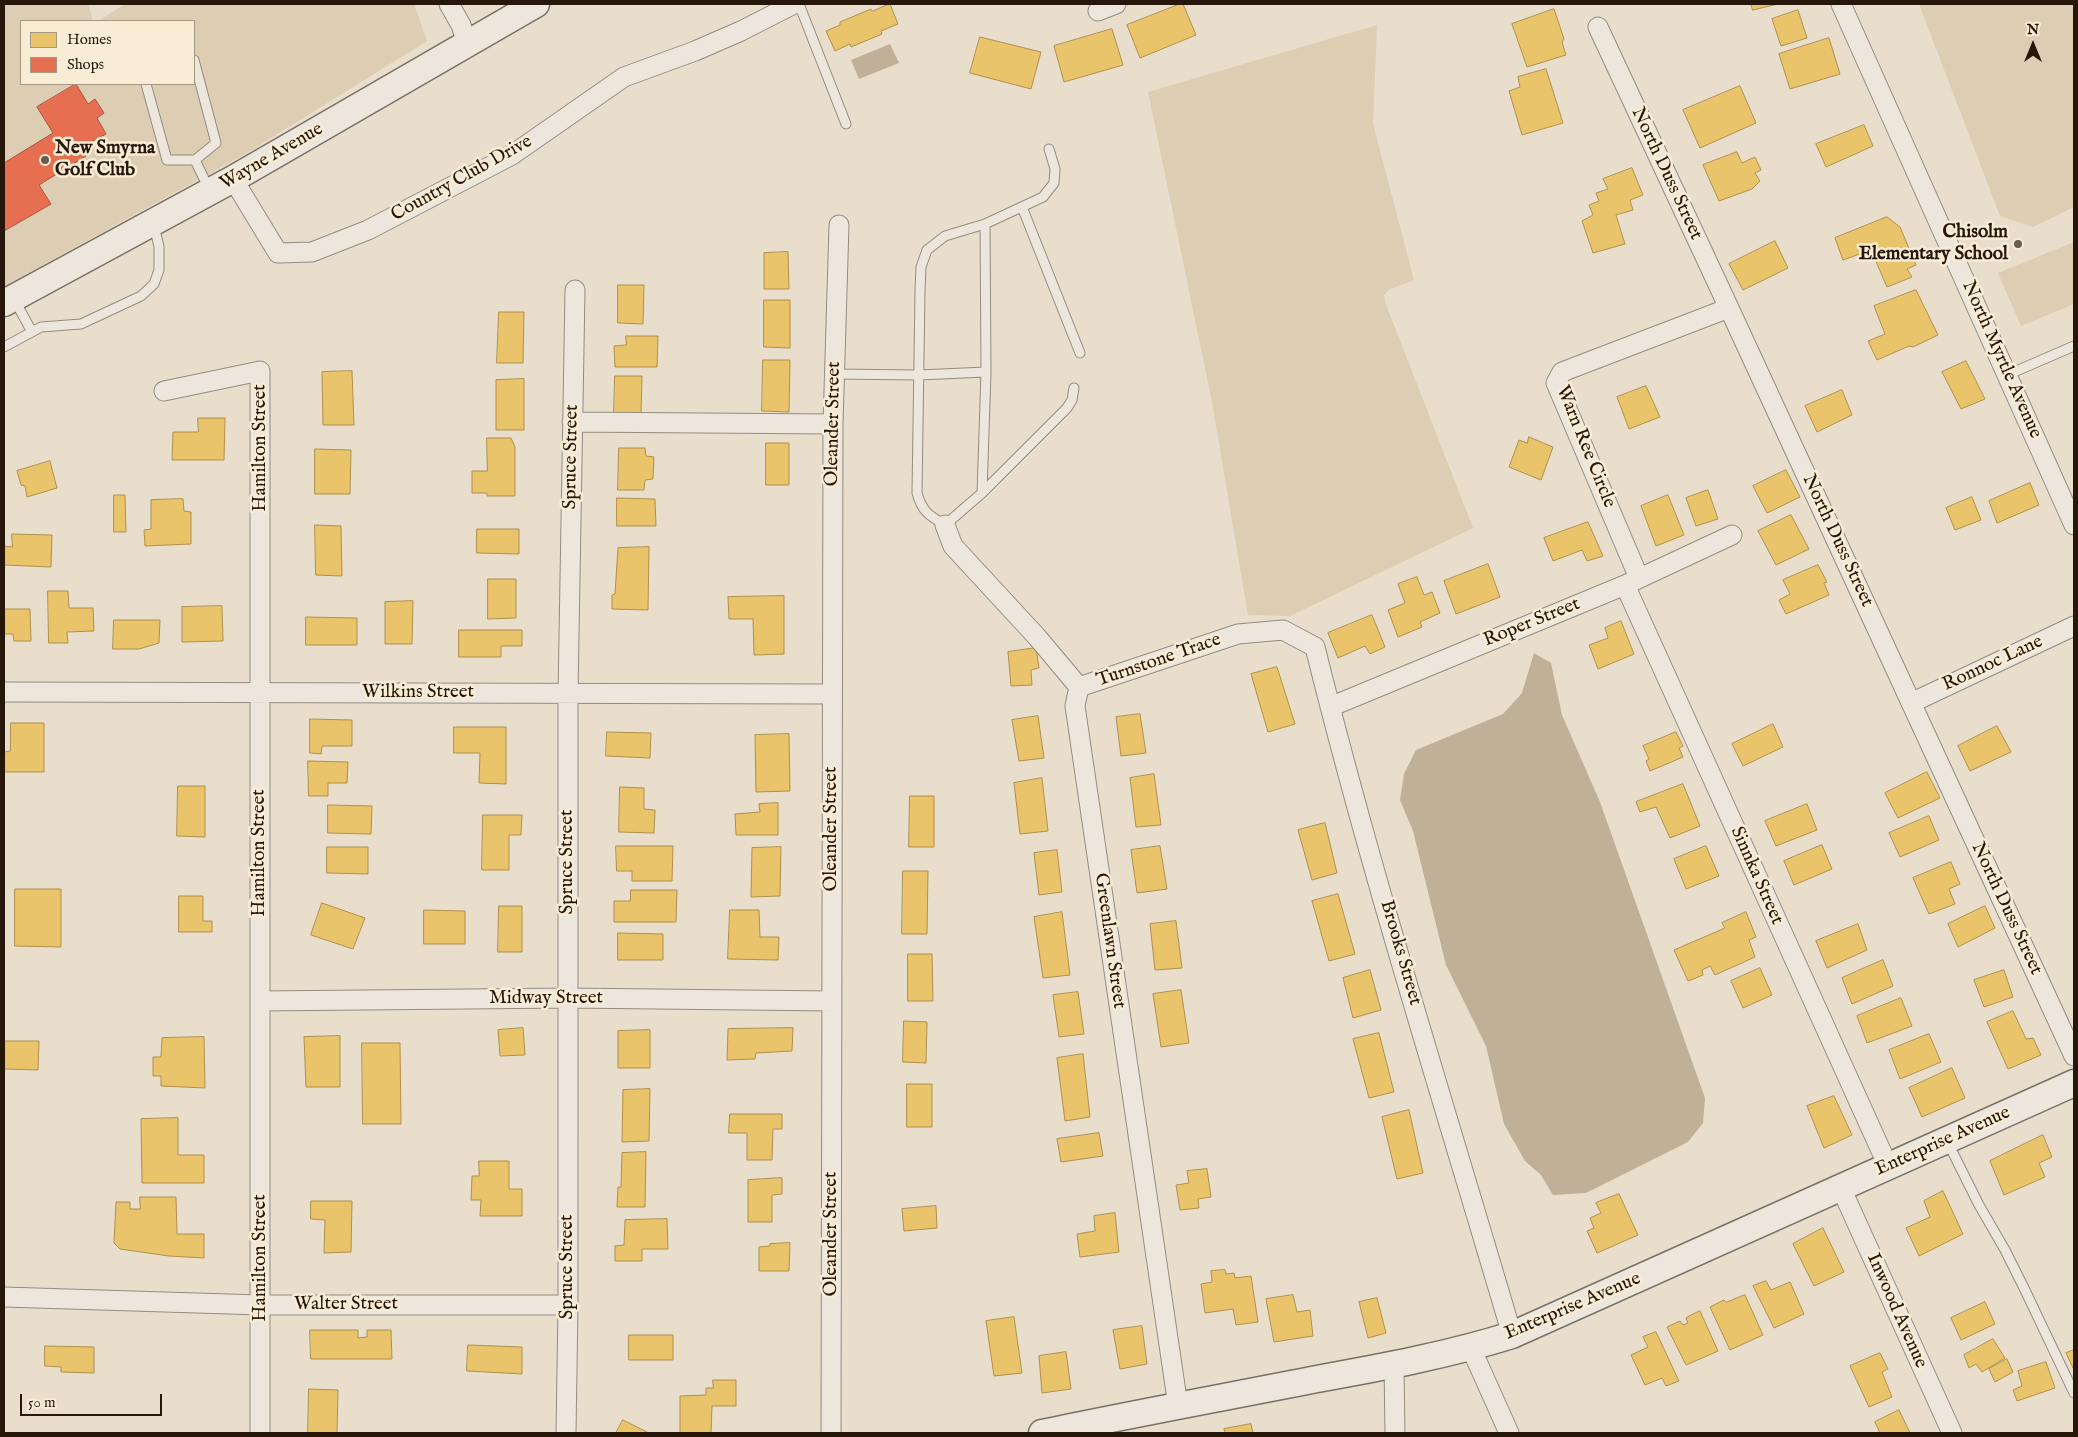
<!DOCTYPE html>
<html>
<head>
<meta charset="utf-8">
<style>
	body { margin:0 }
	#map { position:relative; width:2078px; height:1437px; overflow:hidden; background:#e8decb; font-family:"IM FELL English",serif }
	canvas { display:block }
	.frame { position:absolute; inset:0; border:5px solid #27170b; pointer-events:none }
	.legend { position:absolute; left:20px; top:20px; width:175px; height:65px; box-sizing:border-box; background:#f8ecd5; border:1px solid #a49784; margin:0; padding:6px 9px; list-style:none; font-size:15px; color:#27170b }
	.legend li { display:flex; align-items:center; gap:10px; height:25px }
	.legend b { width:25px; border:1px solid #a49784 }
	.north { position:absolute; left:2008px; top:20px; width:50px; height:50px; -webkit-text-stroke:4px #f8ecd5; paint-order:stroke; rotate:0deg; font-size:14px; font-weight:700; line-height:20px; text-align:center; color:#27170b }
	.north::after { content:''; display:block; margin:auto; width:18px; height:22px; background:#27170b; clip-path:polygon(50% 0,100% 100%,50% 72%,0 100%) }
	.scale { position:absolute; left:20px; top:1394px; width:142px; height:22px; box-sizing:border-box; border:2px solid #27170b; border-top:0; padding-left:6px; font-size:15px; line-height:18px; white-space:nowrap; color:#27170b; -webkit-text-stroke:4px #f8ecd5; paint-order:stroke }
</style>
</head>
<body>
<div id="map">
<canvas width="2078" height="1437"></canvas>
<div class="frame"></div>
<ul class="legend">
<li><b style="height:14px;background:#e9c46a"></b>Homes</li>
<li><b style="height:14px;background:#e76f51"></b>Shops</li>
</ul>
<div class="north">N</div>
<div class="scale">50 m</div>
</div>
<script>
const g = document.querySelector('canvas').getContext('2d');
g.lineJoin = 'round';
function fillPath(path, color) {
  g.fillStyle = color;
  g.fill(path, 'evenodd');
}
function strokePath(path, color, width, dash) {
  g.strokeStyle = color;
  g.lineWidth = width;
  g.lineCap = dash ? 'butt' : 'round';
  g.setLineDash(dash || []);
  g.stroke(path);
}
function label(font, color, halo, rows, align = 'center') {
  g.font = font + ' "IM FELL English",serif';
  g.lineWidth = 5;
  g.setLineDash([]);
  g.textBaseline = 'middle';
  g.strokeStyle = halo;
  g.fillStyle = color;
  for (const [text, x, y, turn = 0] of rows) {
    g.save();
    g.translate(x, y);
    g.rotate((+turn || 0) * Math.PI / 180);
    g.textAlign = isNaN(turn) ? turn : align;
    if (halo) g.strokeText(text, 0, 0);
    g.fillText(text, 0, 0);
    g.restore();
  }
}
const green = new Path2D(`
	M4,4H88L93,21H21V84H194V21H98L125,4H414L427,41L247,153L4,286Z
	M1919,4H2074V207L2033,227L2000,216Z
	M1377,25L1373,124L1414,280L1390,289L1384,295L1385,302L1473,528L1290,616L1248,615L1212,402L1148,92Z
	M2074,242V304L2021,326L1998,273Z`);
const water = new Path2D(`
	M890,44L899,63L859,79L851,60Z
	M1534,653L1551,663L1562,715L1600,802L1705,1098L1703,1123L1688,1142L1586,1193L1553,1195L1541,1175L1525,1161L1504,1124L1486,1046L1446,965L1413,831L1400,800L1404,774L1416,750L1503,714L1522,693Z`);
const homes = new Path2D(`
	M890,4L898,24L881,31L882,34L851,47L850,44L835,51L826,31L840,25V22L871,9L872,11Z
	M1180,4H1183L1196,35L1140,58L1127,25Z
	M1751,4H1778L1753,10Z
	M1554,9L1564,39L1562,42L1566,55L1527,67L1512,24Z
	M1798,10L1807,38L1781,46L1772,19Z
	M1112,29L1123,65L1064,82L1054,46Z
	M980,37L1041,52L1031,89L970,73Z
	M1829,38L1840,74L1790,89L1779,54Z
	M1546,69L1563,123L1522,135L1509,91L1520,87L1518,77Z
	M1740,86L1756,123L1700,148L1683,110Z
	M1864,125L1873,146L1826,167L1816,144Z
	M1737,152L1742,163L1755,157L1761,170L1755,173L1760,181L1752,189L1719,201L1703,165Z
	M1632,168L1643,195L1630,200L1633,210L1616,215L1625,244L1593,253L1582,221L1593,215L1589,205L1599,201L1596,193L1608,189L1603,179Z
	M1887,217L1900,227L1916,265L1907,269L1912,277L1887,287L1871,250L1843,260L1835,238Z
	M1775,241L1788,268L1743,290L1729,264Z
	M788,252L789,289H764V253Z
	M618,285H644L643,324L618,323Z
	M1916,290L1938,335L1913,347L1909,346L1877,360L1868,341L1885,334L1874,306Z
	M764,300H790V348L764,347Z
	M499,312H524L523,363H497Z
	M626,336H658L657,367H615L614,346L626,345Z
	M763,360H790L789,412L762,411Z
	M1966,361L1985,399L1961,409L1942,372Z
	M352,371L354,425H323L322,372Z
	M615,376H642L641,414L614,413Z
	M524,379V430H496V380Z
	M1646,386L1660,417L1629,429L1617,397Z
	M1842,390L1852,415L1817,432L1805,406Z
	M198,418H225L224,460H172L173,432H198Z
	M1529,437L1553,447L1541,480L1509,467L1519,440L1527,443Z
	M487,438H511L515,447V496H487V493H472V471H487Z
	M766,443H789V485H766Z
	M619,448H645L646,456L654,457L653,479L645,480L644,490H618Z
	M315,449L351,450L350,494H315Z
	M50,461L57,488L27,497L25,486L21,485L17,471Z
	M1786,470L1800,497L1767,513L1753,486Z
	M2030,483L2039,505L1997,523L1989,501Z
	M1708,490L1718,519L1696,526L1686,498Z
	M114,495H125L126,532H114Z
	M1668,495L1684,535L1656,546L1641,506Z
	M1972,497L1981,520L1955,530L1946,508Z
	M617,498L655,499L656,526H617Z
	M183,499L184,511L191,512V544L145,546L144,530L151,529V500Z
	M1791,515L1809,549L1776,565L1758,531Z
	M1588,522L1603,556L1587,561L1582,550L1553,561L1544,538Z
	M315,525L341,526L342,576L316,575Z
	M477,529H519V554L477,553Z
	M12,534L52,535L51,567L4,565V546L12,547Z
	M649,547L648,610L612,609V595L615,594L618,548Z
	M1488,564L1500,597L1456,614L1444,581Z
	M1818,565L1827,582L1824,583L1829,595L1786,614L1779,600L1790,594L1783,580Z
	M1417,577L1424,595L1432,592L1440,613L1420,622L1422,627L1398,637L1388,610L1405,603L1398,584Z
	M488,579H516V618L488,619Z
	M48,591H68L69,608H93L94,631L67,632L68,643H49Z
	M784,596V654L754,655L753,619H729L728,597Z
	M413,601L412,644H385V602Z
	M222,606L223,641L182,642V607Z
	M4,609H30L31,641H14L13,634H4Z
	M1372,615L1385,647L1370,654L1365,646L1338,658L1328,633Z
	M306,617L357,618V645H306Z
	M114,620H160L159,643L139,649H113Z
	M1621,621L1634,654L1598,669L1589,645L1608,638L1605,628Z
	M459,630H522V646H501V657H459Z
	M1036,648L1039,668L1031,670L1032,685L1011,686L1008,652Z
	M1277,667L1295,724L1268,732L1251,674Z
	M1140,714L1146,753L1121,756L1116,717Z
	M1038,716L1044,758L1019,761L1012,720Z
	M310,719L352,720V746H322L321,754L310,753Z
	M11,723H44V772H4V752L10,751Z
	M1773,724L1783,747L1743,766L1732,744Z
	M1997,726L2011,752L1970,771L1958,746Z
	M454,727H506V784L479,783L480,753H454Z
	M607,732L651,733L650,758L606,756Z
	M1676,732L1683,746L1679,748L1683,757L1650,771L1646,761L1649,759L1643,746Z
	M789,734L790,791L756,792L755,735Z
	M308,761L348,762L347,783H328V796H309Z
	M1927,772L1940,798L1898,818L1885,793Z
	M1154,774L1161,825L1136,827L1130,778Z
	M1042,778L1048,831L1020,834L1014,783Z
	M1683,784L1700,826L1670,838L1656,807L1640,812L1636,802Z
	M178,786H205V837L177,836Z
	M620,787L644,788V809L655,810L654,833L619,832Z
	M910,796H934V847H909Z
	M778,803V835H736L735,814L760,812L759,804Z
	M1807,804L1817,830L1776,846L1765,821Z
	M328,805L372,806L371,834L328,833Z
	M483,815H522L521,835H509V870H482Z
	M1929,816L1939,840L1900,857L1889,833Z
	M1325,823L1337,873L1312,880L1298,830Z
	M1822,845L1832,869L1794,885L1784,861Z
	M616,846H673L672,881H632V871H617Z
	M1160,846L1167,889L1137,893L1131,850Z
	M1706,846L1719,876L1686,889L1674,859Z
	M327,847H368V874L327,873Z
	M781,847L780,896L751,897L752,848Z
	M1057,850L1062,892L1039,895L1034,853Z
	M1951,862L1960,884L1949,889L1955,904L1929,914L1913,878Z
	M903,871H928L927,934H902Z
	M15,889H61V947L15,946Z
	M631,890H677L676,922H614V901H630Z
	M1338,894L1355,954L1329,961L1312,901Z
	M179,896H203V921H212V932H179Z
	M322,903L365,918L353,949L311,935Z
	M499,906H522V952H498Z
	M1985,906L1995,928L1958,947L1948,924Z
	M424,910L465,911V944H424Z
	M730,910H759L760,937H779L778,960L728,959Z
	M1062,912L1070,975L1043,978L1034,917Z
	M1746,912L1756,937L1749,940L1755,957L1715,975L1710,966L1702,970L1703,975L1688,981L1674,950L1725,928L1722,923Z
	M1176,921L1182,968L1155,970L1150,924Z
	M1858,924L1867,950L1827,968L1816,941Z
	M618,933L663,934V960H618Z
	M908,954H932L933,1001H908Z
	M1883,960L1893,986L1852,1004L1842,978Z
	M1760,968L1772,995L1743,1008L1731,981Z
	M1370,970L1381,1010L1353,1018L1343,978Z
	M2004,970L2013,997L1984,1007L1974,980Z
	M1181,990L1189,1043L1161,1047L1153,994Z
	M1078,992L1084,1034L1059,1037L1053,995Z
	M1901,998L1912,1026L1867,1043L1857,1016Z
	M2013,1011L2026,1039L2033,1038L2041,1055L2008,1069L1987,1022Z
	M904,1021L927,1022L926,1063L903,1062Z
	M523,1028L525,1055L500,1056L498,1030Z
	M793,1028L792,1051L756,1053L755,1059L727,1060L728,1029Z
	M650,1030V1068H618V1031Z
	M1379,1033L1394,1092L1369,1098L1353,1039Z
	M1929,1034L1941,1062L1900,1079L1889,1050Z
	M340,1036V1087H306L304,1037Z
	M204,1037L205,1088L161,1086V1076H153V1057H161L162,1038Z
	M4,1041H39L38,1070L4,1069Z
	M362,1043H400L401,1124H363Z
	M1083,1054L1090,1117L1065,1121L1057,1058Z
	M1952,1068L1965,1098L1922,1117L1909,1088Z
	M907,1084H932V1127H907Z
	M650,1089L649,1141L622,1142L623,1090Z
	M1834,1096L1852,1135L1824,1148L1807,1106Z
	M1409,1110L1423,1173L1397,1179L1382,1117Z
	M730,1114H782V1129H773L772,1160H747V1133H729Z
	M178,1118V1155H204V1183H142L141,1119Z
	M1099,1133L1103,1156L1061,1162L1057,1139Z
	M2043,1135L2052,1157L2039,1163L2045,1177L2004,1195L1990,1161Z
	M646,1152L645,1207H617L618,1187H621L622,1153Z
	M479,1161H509V1189H522V1216H480L481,1200H471L472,1176H479Z
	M1207,1169L1211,1197L1198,1199L1199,1208L1180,1210L1176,1185L1189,1183L1187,1171Z
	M782,1178V1194L772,1195V1222H748V1180Z
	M1943,1191L1963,1234L1919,1256L1906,1228L1930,1217L1924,1201Z
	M1619,1194L1638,1235L1597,1253L1587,1231L1594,1228L1590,1218L1601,1213L1596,1203Z
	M140,1197H176L177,1234H204V1258L169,1256L120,1249L114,1243L116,1202H130V1209H140Z
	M311,1201H352L351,1252L324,1253L325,1220L311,1219Z
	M936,1206L937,1228L904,1231L902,1209Z
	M1115,1213L1119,1252L1080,1257L1077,1234L1095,1231L1094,1216Z
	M667,1219L668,1249H642V1261H615V1246L624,1245L625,1220Z
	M1823,1228L1844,1272L1814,1286L1793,1244Z
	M790,1243L789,1271H759V1247L770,1246V1244Z
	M1225,1270L1226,1274L1234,1273L1235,1278L1251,1276L1258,1322L1236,1325L1233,1309L1205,1313L1201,1284L1212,1282L1211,1271Z
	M1766,1281L1771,1290L1790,1282L1804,1314L1774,1328L1753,1286Z
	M1293,1295L1297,1312L1310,1310L1313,1336L1274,1342L1266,1299Z
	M1745,1295L1763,1335L1730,1350L1710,1307L1724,1300L1726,1302Z
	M1377,1298L1386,1333L1368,1338L1359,1302Z
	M1985,1302L1995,1324L1961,1340L1951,1318Z
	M1700,1311L1718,1351L1686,1365L1667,1327L1680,1321L1683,1325L1688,1323L1686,1318Z
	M1014,1317L1022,1373L994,1376L986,1321Z
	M1142,1326L1147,1364L1120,1369L1113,1330Z
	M310,1330H358V1338L367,1337V1330H391L392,1359H311Z
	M1656,1332L1679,1381L1666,1386L1662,1378L1645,1385L1631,1355L1648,1347L1643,1337Z
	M629,1335H673V1360H629Z
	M1993,1339L2005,1358L1982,1372L1976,1364L1969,1368L1964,1355Z
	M468,1345L522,1347V1374L467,1371Z
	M45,1346L94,1347V1373L61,1372V1367L45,1366Z
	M2074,1350V1370L2066,1353Z
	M1066,1352L1071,1389L1042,1393L1039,1356Z
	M1880,1353L1888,1369L1882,1372L1892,1397L1869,1407L1850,1366Z
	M2007,1359L2013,1372L1995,1382L1989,1369Z
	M2046,1362L2055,1388L2017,1401L2013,1390L2022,1386L2018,1371Z
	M713,1380H736V1406H712L711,1433H680V1396L706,1395V1388H713Z
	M309,1389L338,1390L337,1433H308Z
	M1899,1410L1910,1433H1880L1875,1422Z
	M623,1420L649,1433H616Z
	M1251,1424L1253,1433H1225L1224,1429Z`);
const shops = new Path2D(`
	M76,84L88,104L95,99L104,113L97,118L106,134L81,147L86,156L39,185L51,204L4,231V163L53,133L37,107Z`);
const lane = new Path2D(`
	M799,4L846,124
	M146,84L167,160H195L216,143L194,60
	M1049,149L1055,169L1054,183L1043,197L985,224L945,236L927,250L921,267L920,291L917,493C922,511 928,515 945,525L982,493L1067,408L1072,400L1074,388
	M195,160L209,189
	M1022,207L1080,353
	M14,299L32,332
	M4,347L41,327L81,324L141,296L154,284L159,270V247L154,225
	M834,374L919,375L986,372
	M2007,375L2074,346
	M982,493L986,372L985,224
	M1948,1143L1979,1205L2005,1250L2024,1288L2074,1393`);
const street = new Path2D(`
	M449,4L461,25L467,44
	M1841,4L2074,525
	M1098,11L1116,4
	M1598,27L1729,308L2074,1056
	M233,179L278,253L312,252L368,230L512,155L624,77L695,51L741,31L794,4
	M164,391L260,371V1433
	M572,422L833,424
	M945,525L953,546L1037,637L1079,687
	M1639,578L1556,383L1562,372L1729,308
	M1625,585L1888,1166
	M1079,687L1238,634L1283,630L1315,647C1372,878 1445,1107 1512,1335
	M1079,687L1075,706L1178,1406
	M4,692L832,694
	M1911,703L2074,626
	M1330,707L1625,585L1732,535
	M260,1001L569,998L832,1001
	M1841,1188L1952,1433
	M4,1297L261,1305H568
	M1471,1348L1509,1433
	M1394,1364L1395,1433
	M566,1433L568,1305V694L575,290
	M831,1433L833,424L839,225`);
const secondary = new Path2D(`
	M4,303L233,179L536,4
	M1042,1433C1133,1414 1225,1397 1317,1379C1383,1367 1448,1355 1512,1335L2074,1083`);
const markers = [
	[45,160,5,"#6b5d4e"],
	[2018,244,5,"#6b5d4e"]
];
const poiNames = [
	["New Smyrna",55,149],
	["Golf Club",55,171],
	["Chisolm",2008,233,"right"],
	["Elementary School",2008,255,"right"]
];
const streetNames = [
	["Wayne Avenue",272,157,-30],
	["North Duss Street",1666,174,65],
	["Country Club Drive",462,179,-29],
	["North Myrtle Avenue",2001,360,66],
	["Oleander Street",834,424,-89],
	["Warn Ree Circle",1585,447,68],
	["Hamilton Street",261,448,-90],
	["Spruce Street",572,457,-89],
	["North Duss Street",1837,541,65],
	["Roper Street",1532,623,-22],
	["Turnstone Trace",1159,661,-19],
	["Ronnoc Lane",1993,664,-25],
	["Wilkins Street",418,693],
	["Oleander Street",832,829,-90],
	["Hamilton Street",260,853,-90],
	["Spruce Street",568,862,-90],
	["Sinnka Street",1756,876,66],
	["North Duss Street",2006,909,65],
	["Greenlawn Street",1109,941,82],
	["Brooks Street",1400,953,74],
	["Midway Street",546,999],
	["Enterprise Avenue",1943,1142,-24],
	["Oleander Street",832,1234,-90],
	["Hamilton Street",261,1258,-90],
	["Spruce Street",568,1267,-90],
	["Walter Street",346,1305],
	["Enterprise Avenue",1573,1307,-23],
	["Inwood Avenue",1896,1311,66]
];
fillPath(green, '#dccdb3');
fillPath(water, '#c0b097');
fillPath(homes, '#e9c46a');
strokePath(homes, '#af904e', 1);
fillPath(shops, '#e76f51');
strokePath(shops, '#ad553c', 1);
strokePath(lane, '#948c80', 11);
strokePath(street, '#948c80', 21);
strokePath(secondary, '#797166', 29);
strokePath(lane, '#ece6dd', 9);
strokePath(street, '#ece6dd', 19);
strokePath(secondary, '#ece6dd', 26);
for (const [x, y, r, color] of markers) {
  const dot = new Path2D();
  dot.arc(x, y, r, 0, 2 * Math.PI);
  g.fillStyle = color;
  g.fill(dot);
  strokePath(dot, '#f8ecd5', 2);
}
label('bold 19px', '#27170b', '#f8ecd5', poiNames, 'left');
label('19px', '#27170b', '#f8ecd5', streetNames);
</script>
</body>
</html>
